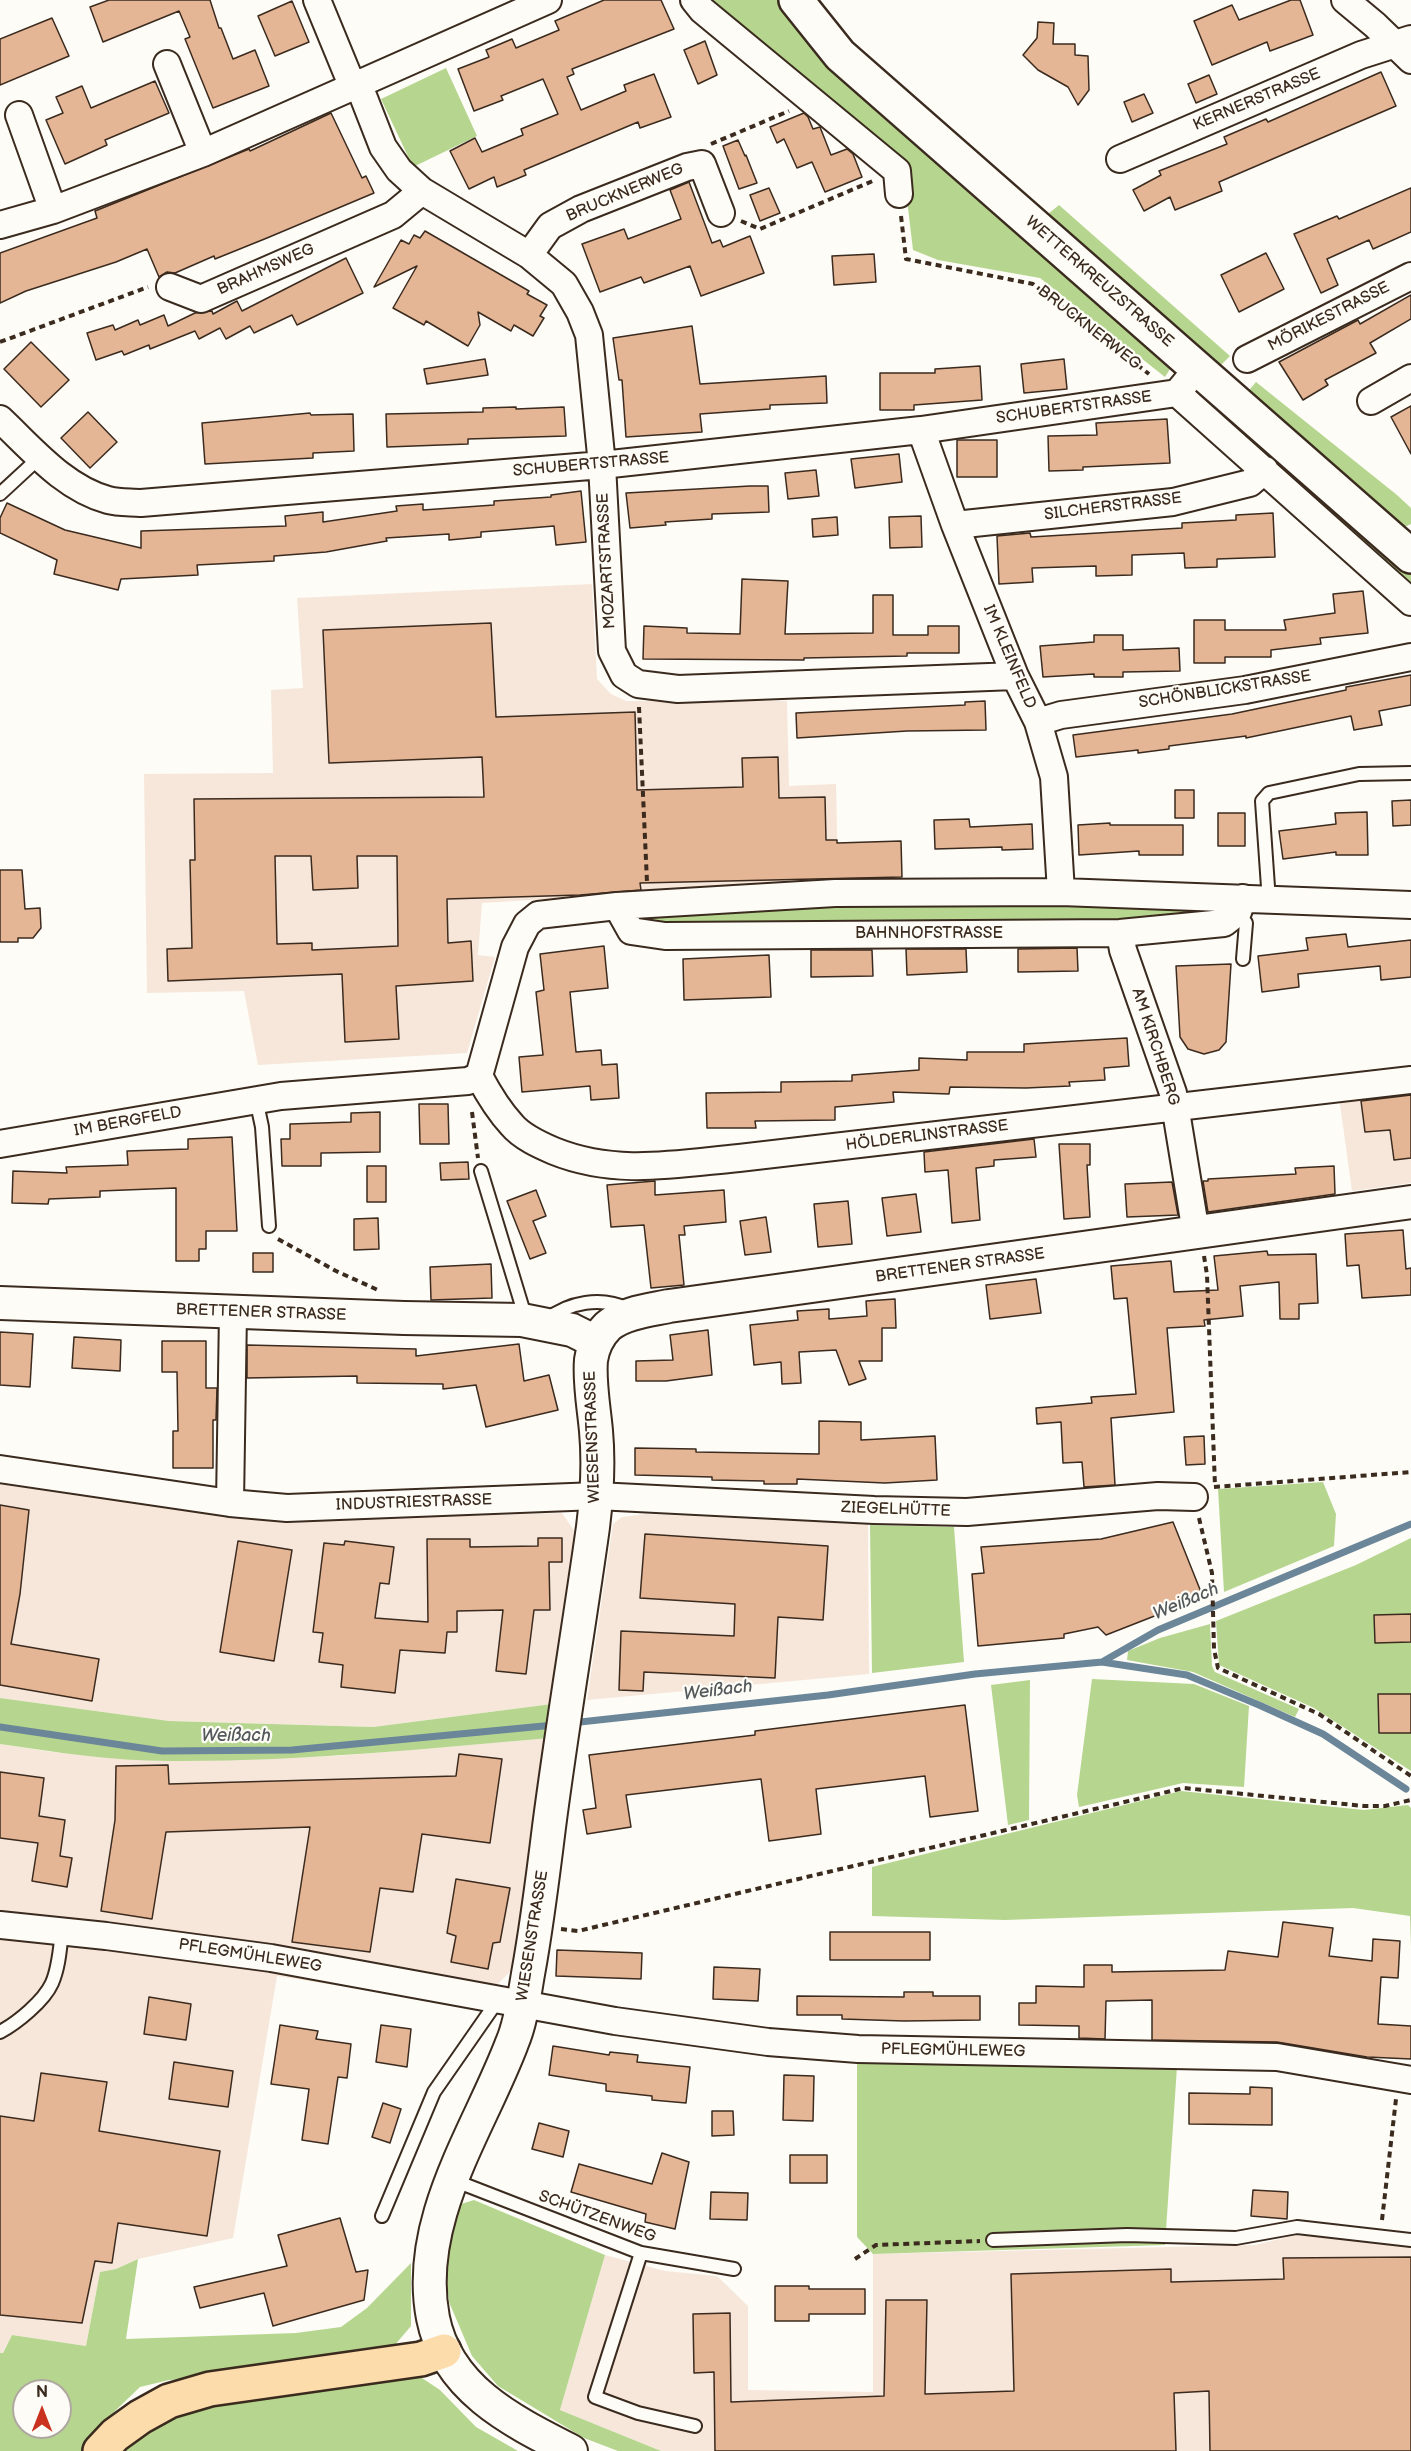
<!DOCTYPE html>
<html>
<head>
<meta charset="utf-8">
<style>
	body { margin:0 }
	#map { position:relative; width:1411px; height:2451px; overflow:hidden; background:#fdfcf7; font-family:"Balsamiq Sans",sans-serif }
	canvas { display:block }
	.north { position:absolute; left:12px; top:2379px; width:60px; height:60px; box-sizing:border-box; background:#fdfcf7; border:2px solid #afa8a0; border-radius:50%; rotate:0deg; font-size:16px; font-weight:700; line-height:24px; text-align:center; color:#3b2a1e }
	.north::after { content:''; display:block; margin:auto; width:21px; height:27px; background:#c8321e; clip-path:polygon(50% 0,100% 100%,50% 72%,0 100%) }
</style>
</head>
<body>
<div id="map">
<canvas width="1411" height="2451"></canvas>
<div class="north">N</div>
</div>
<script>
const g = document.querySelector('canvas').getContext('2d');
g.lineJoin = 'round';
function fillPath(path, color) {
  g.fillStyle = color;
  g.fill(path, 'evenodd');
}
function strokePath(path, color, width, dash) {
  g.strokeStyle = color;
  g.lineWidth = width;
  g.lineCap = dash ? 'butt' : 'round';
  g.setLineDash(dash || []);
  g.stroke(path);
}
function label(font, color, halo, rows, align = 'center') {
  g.font = font + ' "Balsamiq Sans",sans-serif';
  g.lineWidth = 4.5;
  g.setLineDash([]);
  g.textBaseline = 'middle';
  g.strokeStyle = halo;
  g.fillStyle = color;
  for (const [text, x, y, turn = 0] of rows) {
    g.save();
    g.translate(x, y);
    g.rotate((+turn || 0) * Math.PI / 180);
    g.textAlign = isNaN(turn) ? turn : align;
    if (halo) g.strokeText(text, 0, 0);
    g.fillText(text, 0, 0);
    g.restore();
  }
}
const built = new Path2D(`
	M592,584L597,679L611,694L626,701H787L789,786L836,784L838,881L482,903L478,955L495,957L467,1053L258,1065L244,991L147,993L144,774L273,773L271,690L303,688L297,598Z
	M1411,1087V1183L1352,1191L1339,1097Z
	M0,1484L228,1517L283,1521L562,1513L575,1532L552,1704L373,1727L169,1721L0,1698Z
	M645,1514L868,1524L869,1674L587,1700L613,1524L622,1517Z
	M550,1738L515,1967L474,2007L277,1976L233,2238L138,2259L116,2269L100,2272L86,2346L12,2335L2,2354L0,2353V1744L52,1752L166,1761L337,1756Z
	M1296,2235L1396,2243L1411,2247V2451H661L560,2410L605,2255L665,2271L717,2276L748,2306V2390L873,2392V2254L1255,2245Z`);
const green = new Path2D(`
	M704,0H778L803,38L939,160L1170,359V369L1165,377L1040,278L938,260L913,250L903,166Z
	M446,68L477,136L413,167L381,99Z
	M1059,205L1230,356L1215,371L1042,219Z
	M1256,382L1397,495L1411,508V524L1400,529L1246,394Z
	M1215,403L1411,575V594L1208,410Z
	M973,900L1211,907V918L1126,925L652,926L651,915L721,913L854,902Z
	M1323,1482L1336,1514L1334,1546L1224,1592L1218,1489Z
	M870,1525L954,1527L964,1662L872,1673Z
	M1411,1538V1771L1314,1708L1219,1665L1216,1621L1356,1565Z
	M1210,1624L1212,1666L1215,1672L1299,1709L1295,1717L1193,1672L1127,1660L1128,1651L1160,1638Z
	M1092,1679L1194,1684L1249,1706L1244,1787L1183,1783L1079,1807L1077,1795Z
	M1030,1680L1029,1820L1008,1825L991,1685Z
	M0,1698L169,1721L373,1727L552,1704L550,1738C423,1749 295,1762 168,1761C112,1761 55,1752 0,1744Z
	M1181,1791L1364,1810L1408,1805L1411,1808V1947L1410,1916L1353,1908L1005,1920L872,1916V1867Z
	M857,2058L1177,2067L1165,2245L873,2254L857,2237Z
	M474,2200L605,2255L560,2410L661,2451H618L584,2438L498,2386L472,2356L449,2302L445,2262L458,2205Z
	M138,2259L126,2339L296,2333L341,2327L367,2308L411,2263V2326L394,2346L371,2354L205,2378L169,2380L140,2387L115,2411L84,2451H0V2353H3L12,2335L86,2346L100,2272L116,2269ZM24,2391H60V2427H24Z
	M416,2374L440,2390L476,2427L518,2451H116L161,2419L214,2400Z`);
const stream = new Path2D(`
	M1102,1662L1187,1675L1259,1705L1323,1734L1406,1789
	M571,1723L828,1695L975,1674L1102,1662L1158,1630L1411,1524
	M0,1727L162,1751L292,1750L554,1725`);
const building = new Path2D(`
	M109,0H210L219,28H221L233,59L255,50L269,86L213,108L185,39L190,37L179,11L103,42L90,7Z
	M604,0H661L674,29L572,69L574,74L567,77L581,110L626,91L624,85L654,74L671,117L640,128L638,122L524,170L526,175L497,187L494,177L469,189L450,151L475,138L482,152L523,135L521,129L558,114L543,79L501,96L503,100L474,111L458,69L489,57L486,50L512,39L516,48L559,30L555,21Z
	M1291,0H1300L1313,35L1270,51L1267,42L1212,65L1194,21L1232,5L1239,20Z
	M292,1L309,42L275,56L258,16Z
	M52,18L69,56L0,85V39Z
	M1038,22L1054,23L1053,44H1075V55L1088,56L1089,90L1078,105L1068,87L1038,70L1023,55L1037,38Z
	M705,41L717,75L698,84L684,50Z
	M1381,72L1396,106L1219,182L1222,191L1175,210L1170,197L1144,211L1133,190L1161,175L1159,171L1227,144L1224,137L1266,119L1268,122Z
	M1209,75L1217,94L1196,103L1188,84Z
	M155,81L169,113L105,140L107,145L65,164L46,120L63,113L56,97L82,86L91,108Z
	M1144,94L1153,113L1132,122L1124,102Z
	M331,113L362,178L366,176L374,193L267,238L215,259L214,256L175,273L167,272L159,277L147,249L116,262L26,291L0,303V253L97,218L95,211L249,149L250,151Z
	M804,113L808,117L813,129L820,127L831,155L847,149L853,154L862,177L825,192L812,162L797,168L784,139L777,143L770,127Z
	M738,140L745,156L746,155L757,183L739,189L723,146Z
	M689,182L712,243L720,240L723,247L750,236L764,273L701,296L690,266L644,283L641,277L600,292L582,244L624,229L628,239L681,219L670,190Z
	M769,188L780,213L760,221L750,195Z
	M1411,188V232L1373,249L1369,240L1327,259L1338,285L1321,293L1294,234L1337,216L1339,219Z
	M425,231L529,291L527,294L547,305L540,316L544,318L533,336L514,325L511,331L478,312L480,325L468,346L426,321L424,325L393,308L417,266L374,287L401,240L409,244L414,235L420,238Z
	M1266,253L1284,289L1239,312L1221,275Z
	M874,254L876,282L834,285L832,256Z
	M346,258L363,293L297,325L292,315L254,333L250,326L226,339L220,328L199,339L195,331L150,349L149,345L124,355L122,351L96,360L87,333L113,325L115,330L138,320L140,325L164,315L168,326L195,313L212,311L213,314L237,301L242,311Z
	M1411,295V319L1370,343L1376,353L1325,380L1328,385L1303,400L1279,362L1358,320L1360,324Z
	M692,326L700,384L826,376L827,403L770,405V409L700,414L702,432L626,437L622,380H619L613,338Z
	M31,342L69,380L41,407L4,369Z
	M485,359L488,375L427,384L424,369Z
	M1064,359L1067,389L1024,393L1021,364Z
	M980,366L982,400L914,405V410H880V373H935V369Z
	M1411,406V454L1391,417Z
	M516,407V409L564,407L566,436L468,439V444L387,447L386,414L483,412V408Z
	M88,412L117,442L90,468L61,438Z
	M310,413L311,415L353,414L354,451L313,453V458L205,464L202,423Z
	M1167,419L1170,463L1083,467V470L1049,471L1048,436L1097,435L1096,423Z
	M957,440H997V477H957Z
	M899,454L902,482L855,488L851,459Z
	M816,470L819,496L788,499L785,473Z
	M750,486H768L769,512L712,514V519L665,522L666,525L630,528L626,493Z
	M581,491L586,542L556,545L554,526L481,532V537L449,540V534L386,538L387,541L326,552L274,556V561L197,565L198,575L121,579L118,590L54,574L57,560L0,533V518L7,503L65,530L141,548V531L286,526L285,516L323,512V522L397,511L396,506L423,504V510L494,505V501L551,497V495Z
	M1273,513L1275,557L1217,559V567L1185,568L1184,553L1132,555V575L1096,576V566L1032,568L1033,582L999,584L997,536L1030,533L1031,537L1182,528V523L1236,520V515Z
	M921,516L922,547L890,548L889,517Z
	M837,517L838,535L813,537L812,519Z
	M742,579L788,581L785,634L873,633V595H893V635H928V626H959V653H907V656L804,658V660L643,659L644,626L687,628V633L740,634Z
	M1363,591L1368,633L1320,638L1321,644L1271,650V657H1225V663H1194V620H1225V630H1286L1284,620L1335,613L1333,594Z
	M491,623L496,717L635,712L637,790L743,787L742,758L778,757L779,798L825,797L826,840H837V843L901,841L902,877L640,883L641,890L580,895L447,899L448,943L471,941L473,981L396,986L399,1039L345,1042L342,974L168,981L167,949L192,948L190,860H195L194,799L484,797L482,757L329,763L323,630ZM275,856H311L313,890L358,888L357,856H397L398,946L312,950V943L277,944Z
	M1094,635H1123V650L1179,648L1180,671L1123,672V677H1094V674L1043,677L1040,646L1094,642Z
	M1411,675V705L1379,711L1382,725L1354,730L1351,716L1246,738V736L1169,746V749L1138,753V750L1076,757L1073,735L1232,714L1346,690V687Z
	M985,701L986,730L907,731L797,738L796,713L965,705V702Z
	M1175,790H1194V818H1175Z
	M1411,800V825L1393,826L1392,801Z
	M1367,812L1368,855H1336V852L1283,859L1279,831L1336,824L1335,813Z
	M1218,813H1245V846H1218Z
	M969,819L970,827L1032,824L1033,849L1002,850V847L935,849L934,820Z
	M1110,823V825H1183V855H1139V851L1079,855L1078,825Z
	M0,870H22L25,909L40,908L41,928L33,938H18V942H0Z
	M1346,934L1348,947L1411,940V977L1381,980L1380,966L1298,974L1299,987L1262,992L1258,956L1308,950L1306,938Z
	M604,946L608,988L570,992L576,1052L601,1050L602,1065L617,1064L619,1098L591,1100L590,1086L522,1092L519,1057L543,1055L536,992L544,990L540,954Z
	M1077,948L1078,971L1018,972V949Z
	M906,949H966L967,972L907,975Z
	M811,950H872L873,976L811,977Z
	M769,955L771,997L684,1000L683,959Z
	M1231,964L1226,1042L1219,1050L1204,1054L1188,1049L1180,1037L1176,966Z
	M1127,1038L1129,1066L1104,1068L1105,1080L1069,1082L1070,1086L1026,1088L950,1087L949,1094L893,1092L894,1102L835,1107V1120L755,1121L756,1128H707L706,1093L781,1092V1082L852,1081V1075L919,1070V1058L967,1060V1052H1024V1044Z
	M1411,1095V1158L1394,1160L1390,1130L1365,1132L1361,1101Z
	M419,1104H448L449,1144H420Z
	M380,1112V1152L321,1153V1166H282L281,1139H290V1124L351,1122V1113Z
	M232,1137L237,1231H206V1249H199V1261H176V1188L100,1191V1197L49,1199L48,1204L12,1203L13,1171L67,1173L66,1167L128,1165L127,1151L188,1149V1139Z
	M1034,1139L1036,1157L994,1160V1166L976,1168L980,1220L952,1223L948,1170L925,1172L924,1152Z
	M1059,1144H1090V1165H1087L1090,1217L1064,1219Z
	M468,1162L469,1179L441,1180L440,1163Z
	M367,1166H386V1202H367Z
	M1334,1166L1335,1194L1208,1212L1203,1181H1208V1179L1296,1174L1295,1168Z
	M655,1181V1195L724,1190L726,1222L684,1226L685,1235H679L684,1285L651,1288L644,1225L611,1227L607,1185Z
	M1172,1182L1178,1215L1127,1217L1125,1184Z
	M536,1190L546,1216L533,1221L546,1253L530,1259L507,1201Z
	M916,1194L921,1232L887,1236L882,1198Z
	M848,1201L852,1244L818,1247L814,1204Z
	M766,1217L771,1252L745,1255L740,1221Z
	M378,1218L379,1249L354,1250V1219Z
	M1403,1230L1406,1269L1411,1268V1295L1362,1298L1359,1265L1347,1266L1345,1234Z
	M1267,1251L1268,1255L1316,1254L1318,1303L1299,1304V1319H1280L1279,1282L1240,1286L1243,1316L1204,1320L1205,1326L1167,1328L1174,1412L1111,1418L1115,1485L1084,1487L1082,1462L1063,1463L1061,1422L1037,1424L1036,1408L1092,1403L1091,1397L1136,1394L1127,1298L1114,1299L1111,1266L1171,1261L1174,1292L1218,1290L1214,1256Z
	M253,1253H273V1272H253Z
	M491,1264L492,1298L431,1300L430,1267Z
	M1036,1279L1041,1313L990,1319L986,1285Z
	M895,1299L896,1328H882V1361H859L866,1379L849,1385L836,1350L799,1352L801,1383L782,1384L781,1362L754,1365L750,1325L798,1320L797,1311L829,1309V1319L867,1316L866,1301Z
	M708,1330L712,1375L666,1381H636V1361L673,1360L670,1335Z
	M0,1332L33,1334L30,1387L0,1385Z
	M74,1337L121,1340L120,1371L72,1368Z
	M162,1341H206V1388H217L216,1420H213V1468H173V1431H178L177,1372H162Z
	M519,1344L524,1381L549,1375L558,1410L486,1427L476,1385L443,1389V1384L357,1383V1376L247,1378V1345L416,1349V1356Z
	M819,1421L861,1422V1440L935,1436L937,1480L885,1483L797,1479V1484H764V1481L712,1480V1477L635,1475V1448L696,1449V1452L819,1454Z
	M1204,1436L1205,1464L1186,1465L1184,1437Z
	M0,1505L29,1510L20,1594L11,1644L99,1659L92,1701L0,1685Z
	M1173,1522L1203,1597L1106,1635L1098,1627L1064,1634V1638L978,1646L972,1574L984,1573L981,1547L1101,1539Z
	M645,1534L828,1546L823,1620L778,1617L775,1678L644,1672L643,1691L619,1690L621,1631L734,1636L735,1604L640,1598Z
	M538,1538H562V1562H549L550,1610H534L526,1674L496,1671L503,1610L457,1611V1632H447L445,1653L400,1650L395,1693L341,1687L343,1665L319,1662L323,1633L313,1632L324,1543L344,1545L345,1541L394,1547L389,1584L380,1583L375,1618L428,1622L427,1539H470V1547L538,1546Z
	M238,1541L292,1550L274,1661L220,1652Z
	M1411,1614V1642L1375,1643L1374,1615Z
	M1378,1694H1411V1733H1379Z
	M965,1705L978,1811L930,1817L925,1776L816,1789L821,1834L769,1841L761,1779L626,1795L631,1827L587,1834L583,1810L596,1808L589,1755L755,1735V1731Z
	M459,1754L502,1759L490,1843L422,1834L413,1892L380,1888L370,1952L292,1942L310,1827L166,1832L152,1919L101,1911L115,1820L116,1766L168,1765L169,1784L456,1776Z
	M0,1772L44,1778L39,1816L65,1820L60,1856L72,1858L67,1887L32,1881L38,1843L0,1838Z
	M456,1879L510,1888L500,1942L493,1943L488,1969L451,1962L456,1936L447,1933Z
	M1283,1922L1333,1928L1329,1956L1372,1961L1373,1939L1400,1941L1398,1978L1381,1977L1378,2024L1411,2026V2059L1367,2057L1277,2042L1152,2040V2000L1106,2001L1105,2039L1079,2038V2026L1019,2025V2003H1036V1986L1084,1987V1965H1112V1972L1225,1970L1228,1951L1278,1957Z
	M830,1932H930V1960H830Z
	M557,1950L642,1953L641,1979L556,1976Z
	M714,1967L760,1969L758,2001L713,1999Z
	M904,1992H933V1996H980V2020L904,2021L842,2019V2015H797V1996L904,1997Z
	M149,1997L191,2004L186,2040L144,2034Z
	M280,2025L318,2031L316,2039L351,2044L347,2078L338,2077L328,2144L302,2140L309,2089L271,2084Z
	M381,2025L411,2029L407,2067L376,2062Z
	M553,2046L609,2055L610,2052L638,2055L637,2062L690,2067L686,2103L652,2100V2096L606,2091V2084L549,2075Z
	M174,2062L233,2071L228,2107L169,2099Z
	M41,2073L107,2082L99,2131L220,2151L207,2236L118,2223L112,2263L95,2261L82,2323L0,2315V2116L34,2121Z
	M784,2075L814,2076L813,2121L783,2120Z
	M1250,2087L1272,2088V2125L1189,2124V2093L1250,2094Z
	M383,2103L401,2109L390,2143L372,2137Z
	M712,2111H733L734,2135L712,2136Z
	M539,2123L569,2131L563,2157L532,2149Z
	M662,2153L689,2162L675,2229L645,2222L646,2214L571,2192L579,2164L652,2184Z
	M790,2155H827V2183H790Z
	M1253,2190L1288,2192L1287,2219L1251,2216Z
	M711,2192L748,2193L747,2220L710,2219Z
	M340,2218L356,2272L368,2270L364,2300L273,2326L264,2293L200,2308L194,2287L287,2266L278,2235Z
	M1411,2257V2451H1210L1209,2391L1174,2393L1176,2451H715L714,2372L694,2373L693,2314L730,2313L731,2402L884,2396L886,2300H927L925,2394L1014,2391L1011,2274L1171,2269V2282L1284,2279L1283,2258Z
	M775,2286H809V2289H865V2314H809V2321H775Z`);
const path = new Path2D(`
	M711,144L789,111
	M901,216L906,259L1033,284L1149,374
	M741,221L760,229L875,180
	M0,342L148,287
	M639,707L647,882
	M472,1112L478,1158
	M278,1239L336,1271L378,1290
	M1204,1256L1207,1275L1215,1486
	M1214,1487L1411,1472
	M1199,1518L1212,1573L1214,1649L1218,1668L1319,1714L1411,1776
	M561,1929L578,1931L1184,1788L1364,1806H1385L1411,1800
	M1382,2220L1396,2099
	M855,2259L876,2245L980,2241`);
const service = new Path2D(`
	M0,494L40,457
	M1267,899L1268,887L1262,801L1269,793L1359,774L1411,773
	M1238,912L1246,923L1243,959
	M256,1099L262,1127L269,1226
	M481,1171L522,1306V1319
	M546,1320C569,1302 601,1296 628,1309
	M0,2032C17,2023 44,2001 52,1983C59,1967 60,1948 62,1931
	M453,2180L641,2253L734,2269
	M382,2216L434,2092L498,2000
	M993,2240L1127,2235L1236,2238L1297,2227L1411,2240
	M641,2253L595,2397L638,2413L695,2426`);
const minor = new Path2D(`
	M317,0L352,85
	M694,0L702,10L897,171L899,194
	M1345,0L1375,25L1411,60
	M167,64L203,153
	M358,83L383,147L399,170L422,191L529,255L564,284L580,312L589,335L602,465L612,651L624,675L638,684L678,689L1015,676
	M19,115L53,210
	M1120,159L1361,55L1411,39
	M0,225L53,210L203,153L548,0
	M529,255L550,226L581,209L687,167L702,164L721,213
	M170,287L201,299L393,215L422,191
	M1247,359L1411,276
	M1177,393L1411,602
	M1371,401L1411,378
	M0,419C32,449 64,488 108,500C119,503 131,502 141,503L602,465L921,430L1177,393L1197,369
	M921,430L955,525L1015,676L1038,722L1054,777L1061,892
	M955,525L1173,502L1250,483L1265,470
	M1038,722L1061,715L1245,690L1411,657
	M617,906L631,931L665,936L1120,933L1224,923L1238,912L1243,898
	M1120,933L1123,950L1173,1093L1196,1233
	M479,1076L515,947L527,924L538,915L617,906L835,893L1061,892L1411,905
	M479,1076C488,1093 498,1110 512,1125C522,1137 540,1145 554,1151C616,1176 675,1164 739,1158L1411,1080
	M0,1144L281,1096L468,1081L479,1076
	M0,1469L230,1503L287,1508L597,1496L874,1510L967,1512L1158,1496L1194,1497
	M230,1503L233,1312
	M0,1925L106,1936L271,1958L615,2021L768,2042L858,2049L1277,2057L1411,2080`);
const tertiary = new Path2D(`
	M0,1303L404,1318L522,1320L572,1330L596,1342
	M571,2451C512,2421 447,2389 433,2318C414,2220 479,2130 512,2043C521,2022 524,1997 528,1974C537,1925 543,1876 549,1827C562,1727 579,1627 593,1527C597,1495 599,1463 596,1431C594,1408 589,1383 591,1360C593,1347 599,1335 608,1326C623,1313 650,1310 669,1306L1411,1202`);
const secondary = new Path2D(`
	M796,0L840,55L1411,556`);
const primary = new Path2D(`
	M100,2451L115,2435L140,2417L169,2401L210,2389L421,2359L444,2351`);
const streetNames = [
	["KERNERSTRASSE",1257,100,-23],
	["BRUCKNERWEG",625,193,-23],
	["BRAHMSWEG",266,270,-24],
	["WETTERKREUZSTRASSE",1099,282,41],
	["MÖRIKESTRASSE",1329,317,-27],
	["BRUCKNERWEG",1089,328,38],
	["SCHUBERTSTRASSE",1074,408,-8],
	["SCHUBERTSTRASSE",591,465,-5],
	["SILCHERSTRASSE",1113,507,-7],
	["MOZARTSTRASSE",607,561,-93],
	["IM KLEINFELD",1009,657,67],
	["SCHÖNBLICKSTRASSE",1225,690,-9],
	["BAHNHOFSTRASSE",929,934],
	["AM KIRCHBERG",1155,1047,72],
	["IM BERGFELD",128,1122,-10],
	["HÖLDERLINSTRASSE",927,1136,-7],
	["BRETTENER STRASSE",960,1266,-8],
	["BRETTENER STRASSE",261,1313,2],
	["WIESENSTRASSE",593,1437,-92],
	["INDUSTRIESTRASSE",414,1503,-2],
	["ZIEGELHÜTTE",896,1510,2],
	["WIESENSTRASSE",533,1936,-81],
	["PFLEGMÜHLEWEG",250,1956,9],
	["PFLEGMÜHLEWEG",953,2051,1],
	["SCHÜTZENWEG",597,2217,20]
];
const waterNames = [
	["Weißach",1186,1602,-23],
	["Weißach",718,1691,-7],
	["Weißach",236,1736]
];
fillPath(built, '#f6e7da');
fillPath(green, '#b6d68f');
strokePath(stream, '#6b8698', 7);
fillPath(building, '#e5b695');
strokePath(building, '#3b2a1e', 1.5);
strokePath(service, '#3b2a1e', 16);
strokePath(minor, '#3b2a1e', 30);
strokePath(tertiary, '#3b2a1e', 36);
strokePath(secondary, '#3b2a1e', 38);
strokePath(primary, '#3b2a1e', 38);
strokePath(path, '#3b2a1e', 4, [6, 4.5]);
strokePath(service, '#fdfcf7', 12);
strokePath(minor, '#fdfcf7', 26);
strokePath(tertiary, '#fdfcf7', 32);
strokePath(secondary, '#fdfcf7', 33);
strokePath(primary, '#fddcac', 33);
label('16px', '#3b2a1e', '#fdfcf7', streetNames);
label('italic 18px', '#53585b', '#fdfcf7', waterNames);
</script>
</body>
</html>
